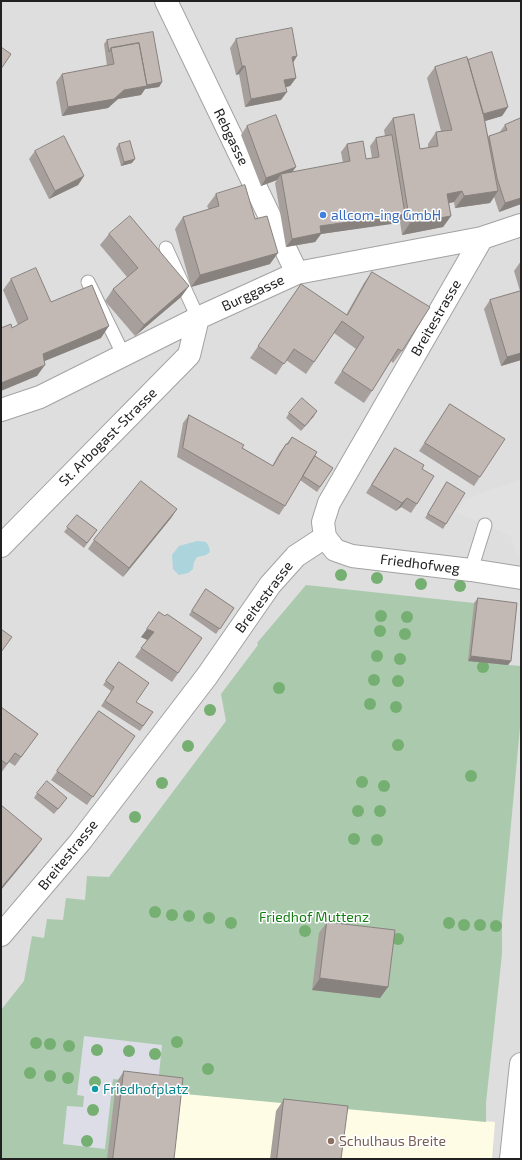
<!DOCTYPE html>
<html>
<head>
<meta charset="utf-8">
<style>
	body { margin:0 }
	#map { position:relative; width:522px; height:1160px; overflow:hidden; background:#f1ede8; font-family:"Exo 2",sans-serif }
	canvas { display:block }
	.frame { position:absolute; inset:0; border:2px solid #212121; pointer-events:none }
</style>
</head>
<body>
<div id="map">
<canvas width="522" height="1160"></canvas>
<div class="frame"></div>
</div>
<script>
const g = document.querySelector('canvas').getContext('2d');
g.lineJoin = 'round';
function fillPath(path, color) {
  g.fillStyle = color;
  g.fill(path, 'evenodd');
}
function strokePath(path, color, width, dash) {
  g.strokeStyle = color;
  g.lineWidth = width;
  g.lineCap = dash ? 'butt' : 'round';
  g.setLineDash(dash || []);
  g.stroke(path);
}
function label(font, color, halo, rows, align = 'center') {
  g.font = font + ' "Exo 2",sans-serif';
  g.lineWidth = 3;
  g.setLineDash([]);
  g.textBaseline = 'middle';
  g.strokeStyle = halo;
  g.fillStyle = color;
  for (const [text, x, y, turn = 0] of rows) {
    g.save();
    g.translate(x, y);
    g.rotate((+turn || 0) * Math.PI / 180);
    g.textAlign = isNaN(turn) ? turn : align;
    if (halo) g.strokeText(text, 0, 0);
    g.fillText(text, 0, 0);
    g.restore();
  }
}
const residential = new Path2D(`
	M1,1H521V1159H1Z`);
const education = new Path2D(`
	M179,1093L495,1122L492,1159H167Z`);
const cemetery = new Path2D(`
	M306,585L474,603L508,665L521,666V716L502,922V954L486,1103V1122L174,1093L166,1159H1V1010L24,981L32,936L44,938L47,919L63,920L66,898L85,900L87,876L109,877L226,721L221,694L258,645L257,643Z`);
const parking = new Path2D(`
	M521,479V555L517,557L511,536L456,512L466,499Z`);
const plaza = new Path2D(`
	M84,1036L162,1045L158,1084L113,1079L105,1149L63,1144L67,1106L83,1107L84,1096L77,1095Z`);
const water = new Path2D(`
	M197,541L206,542L209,547L210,552L206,555L197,557L194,562L193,569L188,573L179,575L173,569L172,555L179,546Z`);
const lane = new Path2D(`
	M166,248L198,318
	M88,282L124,356
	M471,570L485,525`);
const street = new Path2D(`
	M166,1L297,273
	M1,410L40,397L198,318L297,273L482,238L521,225
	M325,537L335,550L352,556L471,570L521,578
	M1,546L189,355L198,318
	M1,935L80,842L207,676L270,585L296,556L325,537L323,522L329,503L482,238
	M511,1159L521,1064`);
const trees = [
	[341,575],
	[377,578],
	[421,584],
	[460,586],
	[381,616],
	[407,617],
	[380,631],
	[405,634],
	[377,656],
	[400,659],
	[483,667],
	[374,680],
	[398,681],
	[279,688],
	[370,704],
	[396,707],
	[210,710],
	[398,745],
	[188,746],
	[471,776],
	[362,782],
	[162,783],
	[384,786],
	[358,811],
	[380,811],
	[135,817],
	[354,839],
	[377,840],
	[155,912],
	[172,915],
	[189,916],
	[209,918],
	[231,923],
	[449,923],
	[464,925],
	[480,925],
	[496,926],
	[305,931],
	[398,939],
	[177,1042],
	[36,1043],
	[50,1044],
	[69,1046],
	[97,1050],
	[129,1051],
	[155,1054],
	[208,1069],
	[30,1073],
	[50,1076],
	[68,1078],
	[95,1082],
	[93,1110],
	[87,1141]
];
const wall = new Path2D(`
	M236,39L297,56L293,63L296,78L290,86L286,87L281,100L245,107L239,74L236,75L230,48Z
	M107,40L162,82L159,87L145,89L141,95L118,99L108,108L62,116L56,82L62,74L107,66L104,44Z
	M468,60L508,107L502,116L485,121L488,137L489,136L499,133L505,125L521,118V204L499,212L494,197L490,203L455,208L454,202L449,203L451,216L443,227L402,235L400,222L321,234L315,242L286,247L275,183L277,180L261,186L241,135L247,126L292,172L343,163L341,152L347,144L366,159L372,158L370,146L376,138L385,136L384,130L393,118L420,149L428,148V144L436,132L441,131L427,78L435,67Z
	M119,144L132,163L121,166L116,148Z
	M35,151L84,176L78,185L49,199L29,159Z
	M216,194L255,219L270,264L191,287L175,229L183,217L209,210L207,206Z
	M109,234L189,286L181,297L135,336L105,301L113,289L127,277L100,245Z
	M521,261V360L501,366L484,309L490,300L520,291L514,271Z
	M372,272L402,351L393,363L391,361L372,391L364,403L334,383L356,349L334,333L306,374L286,360L276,375L250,358L301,284L346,315L364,283Z
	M11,279L51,302L101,338L44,361L37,376L18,325L3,290Z
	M450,404L480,477L474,486L419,451Z
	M289,413L314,416L301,431L286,418Z
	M189,415L272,466L280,452L292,437L315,456L333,468L317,492L300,480L285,506L279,515L177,457L183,423Z
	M395,448L422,469L417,504L411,513L401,507L396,511L366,493L389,456Z
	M447,482L446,524L443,529L425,518Z
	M177,509L171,518L123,577L88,549L94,540Z
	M77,515L97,530L84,548L64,532Z
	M206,589L234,608L216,634L189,615Z
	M478,598L511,661L508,665L468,661L474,603Z
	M165,616L202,638L172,682L135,657L147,640L141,637Z
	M119,662L136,702L153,712L140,731L101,706L111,691L103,685Z
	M1,707L38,734L15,766L9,762L1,773Z
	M99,711L135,736L87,805L51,780Z
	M37,793L64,802L54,814L34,798Z
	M327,922L388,987L380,998L312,990L319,933Z
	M124,1071L174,1159H107L116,1083Z
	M284,1099L341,1159H270L276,1111Z`);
const shadedWall = new Path2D(`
	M294,1H319L293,2Z
	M297,56L291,65L292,57Z
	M242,66H245L239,74L236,75Z
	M296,78L290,86L278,89L284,80Z
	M162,82L159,87L145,89L141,95L118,99L108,108L62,116L68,107L143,85Z
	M287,92L281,100L245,107L251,99Z
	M508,107L502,116L475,124L481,115Z
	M135,159L132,163L121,166L124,162Z
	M296,167L290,175L281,174L277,180L261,186L266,178Z
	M84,176L78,185L49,199L55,191Z
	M462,191L454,202L439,205L447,194Z
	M498,191L490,203L455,208L464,196Z
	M521,198V204L499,212L505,203Z
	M405,214L399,223L321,234L315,242L286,247L292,239L320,226Z
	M451,216L443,227L402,235L410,223Z
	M278,253L270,264L191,287L200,275Z
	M189,286L181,297L135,336L144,325Z
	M109,326L101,338L35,365L43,354Z
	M521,353V360L501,366L507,357Z
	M45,365L37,376L1,391V383Z
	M317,411L314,416L301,431Z
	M407,498L401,507L396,511L402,503Z
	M177,509L171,518L123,577L129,568Z
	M147,629L154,632L148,640L141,637Z
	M471,656L511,661L508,665L468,661Z
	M42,839L34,850L1,890V888Z
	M320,978L388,987L380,998L312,990Z`);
const building = new Path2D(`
	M292,28L297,56L292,57L296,78L284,80L287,92L251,99L245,66H242L236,39Z
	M153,32L162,82L147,85L139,43L111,48L109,52L107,40Z
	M139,43L147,86L124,90L114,99L68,107L62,74L114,64L111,48Z
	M1,47L11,54L1,69Z
	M492,52L508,107L483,114L468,60Z
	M467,57L483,112L498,191L464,196L462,191L447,194L451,216L410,223L393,118L414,114L420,149L438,146L436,132L452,130L435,67Z
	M276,115L296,167L266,178L247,126Z
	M521,118V198L505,203L497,178L489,136L507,130L505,125Z
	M392,135L405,214L320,226L321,233L292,239L281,174L350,161L347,144L363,141L366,159L379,157L376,138Z
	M64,136L84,176L55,191L35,151Z
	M130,141L135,159L124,162L119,144Z
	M245,185L255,219L267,216L278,253L200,275L183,217L219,206L216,194Z
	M130,216L189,286L144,325L113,289L138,268L109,234Z
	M36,268L51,302L92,285L109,326L43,354L45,365L1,383V328L11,324L12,328L28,319L11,279Z
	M372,272L430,307L402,351L398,349L372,391L342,371L364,337L342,321L314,362L294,349L284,364L258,346L301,284L347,315Z
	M521,291V353L507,357L490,300Z
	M302,398L317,411L305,426L289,413Z
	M450,404L505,439L480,477L425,443Z
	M189,415L244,445L242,448L273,466L286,444H288L292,437L317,452L285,506L183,448Z
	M395,448L424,465L422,469L434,476L417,504L407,498L402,503L372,485Z
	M315,456L333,468L320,487L303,476Z
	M141,481L177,509L129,568L94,540Z
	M447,482L465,493L446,524L428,514Z
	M77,515L97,530L87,543L67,527Z
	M206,589L234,608L220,629L192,611Z
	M478,598L517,603L511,661L471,656Z
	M159,612L165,616L167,614L202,638L178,673L141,648L154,632L147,629Z
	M1,629L12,637L1,652Z
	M119,662L149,683L136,702L153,712L143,726L105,701L114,687L106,681Z
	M1,707L38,734L21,757L15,753L7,764L1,760Z
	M99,711L135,736L93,797L57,771Z
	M47,781L67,798L58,809L37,793Z
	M1,805L42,839L1,888Z
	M327,922L395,930L388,987L320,978Z
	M124,1071L183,1078L174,1159H113Z
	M284,1099L348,1106L341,1159H277Z`);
const markers = [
	[323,215,4,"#3f7fe0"],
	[95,1089,4,"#0f9aa8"],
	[331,1141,4,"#8d6e63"]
];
const streetNames = [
	["Rebgasse",231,137,64],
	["Burggasse",253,293,-25],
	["Breitestrasse",436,318,-60],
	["St. Arbogast-Strasse",108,437,-45],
	["Friedhofweg",420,564,7],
	["Breitestrasse",264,597,-53],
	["Breitestrasse",68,855,-51]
];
const shopNames = [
	["allcom-ing GmbH",331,215]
];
const parkNames = [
	["Friedhof Muttenz",314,917]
];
const cultureNames = [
	["Friedhofplatz",103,1089]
];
const educationNames = [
	["Schulhaus Breite",339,1141]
];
fillPath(residential, '#dfdede');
fillPath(education, '#fefce4');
fillPath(cemetery, '#aac9ad');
fillPath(parking, '#e1e1e1');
fillPath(plaza, '#dcdde7');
fillPath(water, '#abd4dc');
strokePath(lane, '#a2a2a2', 15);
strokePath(street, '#a2a2a2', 24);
strokePath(lane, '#fff', 13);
strokePath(street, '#fff', 22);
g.fillStyle = '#76af72';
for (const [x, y] of trees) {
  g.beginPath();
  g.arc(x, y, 6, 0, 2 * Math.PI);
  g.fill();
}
fillPath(wall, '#a79f9c');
fillPath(shadedWall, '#88827f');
fillPath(building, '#c2b9b5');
strokePath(building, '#88827f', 1);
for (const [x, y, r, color] of markers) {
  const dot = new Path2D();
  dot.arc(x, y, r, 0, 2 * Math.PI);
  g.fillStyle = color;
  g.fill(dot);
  strokePath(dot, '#fff', 1.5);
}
label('14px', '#212121', '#fff', streetNames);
label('14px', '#366cbe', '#fff', shopNames, 'left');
label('14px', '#117d12', '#fff', parkNames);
label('14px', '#0d838f', '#fff', cultureNames, 'left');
label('14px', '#785e54', '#fff', educationNames, 'left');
</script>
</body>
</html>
